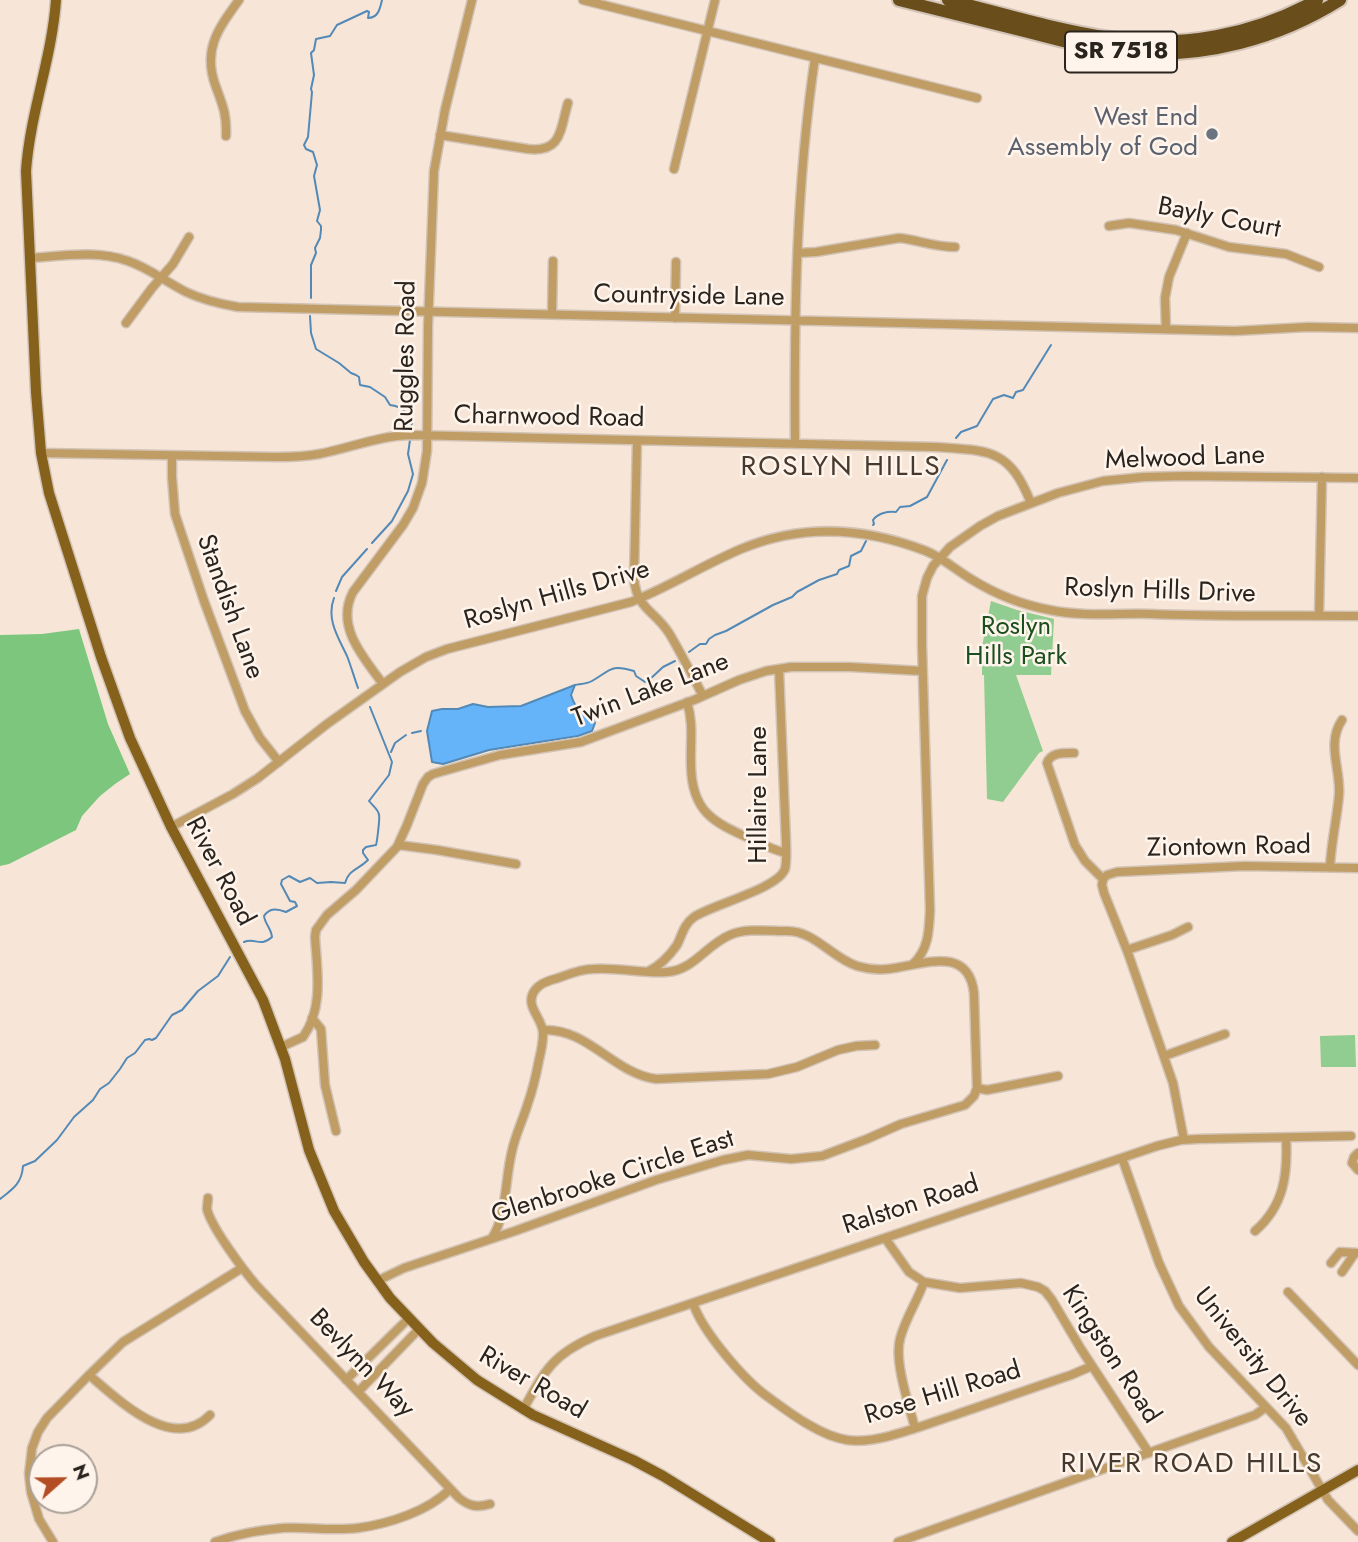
<!DOCTYPE html>
<html>
<head>
<meta charset="utf-8">
<style>
	body { margin:0 }
	#map { position:relative; width:1358px; height:1542px; overflow:hidden; background:#f7e6d7; font-family:Jost,sans-serif }
	canvas { display:block }
	.north { position:absolute; left:28px; top:1444px; width:70px; height:70px; box-sizing:border-box; background:#fff4eb; border:2px solid #aaa199; border-radius:50%; rotate:69deg; font-size:19px; font-weight:700; line-height:28px; text-align:center; color:#2a241e }
	.north::after { content:''; display:block; margin:auto; width:24px; height:32px; background:#b34d23; clip-path:polygon(50% 0,100% 100%,50% 72%,0 100%) }
</style>
</head>
<body>
<div id="map">
<canvas width="1358" height="1542"></canvas>
<div class="north">N</div>
</div>
<script>
const g = document.querySelector('canvas').getContext('2d');
g.lineJoin = 'round';
function fillPath(path, color) {
  g.fillStyle = color;
  g.fill(path, 'evenodd');
}
function strokePath(path, color, width, dash) {
  g.strokeStyle = color;
  g.lineWidth = width;
  g.lineCap = dash ? 'butt' : 'round';
  g.setLineDash(dash || []);
  g.stroke(path);
}
function label(font, color, halo, rows, align = 'center') {
  g.font = font + ' Jost,sans-serif';
  g.lineWidth = 5;
  g.setLineDash([]);
  g.textBaseline = 'middle';
  g.strokeStyle = halo;
  g.fillStyle = color;
  for (const [text, x, y, turn = 0] of rows) {
    g.save();
    g.translate(x, y);
    g.rotate((+turn || 0) * Math.PI / 180);
    g.textAlign = isNaN(turn) ? turn : align;
    if (halo) g.strokeText(text, 0, 0);
    g.fillText(text, 0, 0);
    g.restore();
  }
}
const green = new Path2D(`
	M991,601L1017,610L1054,619L1051,675H1016L1043,751L1039,753L1003,802L987,799L984,675H982V647Z
	M1355,1035L1356,1067H1321L1320,1036Z`);
const forest = new Path2D(`
	M79,629L108,724L130,774L115,784L100,796L82,816L76,830L9,864L0,866V635L42,634Z`);
const water = new Path2D(`
	M575,685L571,695C575,708 581,713 593,719L595,723L592,731L578,736L489,750L443,764L432,762L427,731L432,711L442,709H458L473,704L488,707L521,706Z`);
const stream = new Path2D(`
	M311,298V265L316,253L315,248L320,238L321,230V226L317,221L320,210L314,176L317,165L313,152L306,149L304,145L308,137L312,92L311,89L314,75L311,53L314,50L316,39L330,36L337,25L367,11L369,12L368,18C378,18 380,9 382,0
	M310,316L311,333L316,349L339,363L351,373L356,375L359,377L360,385L370,387L385,397L390,405C404,407 405,411 412,423L410,429
	M956,438L961,432L977,426L993,399L1004,395L1013,398L1016,392L1023,390L1051,345
	M873,525L874,524L873,520C878,513 888,511 896,512L900,507L910,506L927,497L947,460
	M372,543L392,521L408,491L413,474L408,454L410,440
	M336,591L342,577L367,549
	M334,598C326,619 338,637 347,656C351,666 354,677 358,688
	M689,652L700,644H706L709,639L715,635L726,631L773,605L792,597L797,592L819,580L837,574L839,570L849,566L851,556L861,551L866,541
	M575,685C580,684 587,684 592,681C611,670 610,664 634,671L636,676L645,682L648,681L663,667L675,661
	M412,733L421,731
	M391,752L395,743L406,735
	M244,942C255,937 260,948 272,937C271,928 265,924 264,916C270,907 278,909 286,912L297,906L295,902L290,901L281,884L282,880L289,876L300,882L310,878L317,883L331,882L345,883C349,869 358,870 368,860L363,853V850L366,847L376,845C377,842 380,818 379,815C379,810 372,805 369,801L389,775L392,762L370,707
	M0,1199C13,1189 22,1183 23,1166L35,1161L57,1140L74,1117L93,1100L100,1089L109,1083L120,1069L127,1058L135,1053L145,1040L149,1039L152,1040L156,1038L172,1015L182,1010L198,991L218,976L230,957`);
const minor = new Path2D(`
	M583,0L977,98
	M440,135L528,149C563,153 560,128 568,103
	M226,136C227,115 223,106 216,87C202,50 218,29 239,0
	M674,169L715,0
	M1109,226L1129,223L1176,230L1229,247L1286,254L1319,267
	M798,253L816,252L899,238C919,240 934,247 955,247
	M30,258C61,256 97,250 128,261C149,268 166,282 186,292C203,300 220,304 238,307L1235,331L1308,327L1358,328
	M552,314L553,261
	M675,318L676,262
	M126,323L152,288L173,264L189,237
	M1166,329L1165,298L1169,277L1187,233
	M637,441L634,579C637,609 654,610 669,633C681,653 692,675 703,696
	M795,444C794,316 796,185 815,58
	M41,453L275,457C290,457 304,457 319,454C350,448 378,436 410,435L935,447C990,451 1009,448 1031,503
	M172,456V477L175,514L204,601L245,711L260,738L279,762
	M1319,616L1322,477
	M383,684C363,657 335,626 353,592L403,525L413,508L422,483L427,451L428,326L434,171L445,110L472,0
	M687,702C694,724 690,744 691,766C692,812 713,822 751,839C762,844 773,850 786,853
	M1074,753C1064,753 1051,752 1047,763L1075,845L1085,861L1103,879
	M171,827L233,794L258,778L327,724L400,672L426,657L447,649L631,602C669,587 703,565 741,549C803,523 864,527 926,551C943,558 956,570 971,579C995,594 1023,605 1050,610C1083,617 1118,613 1151,614C1220,617 1289,615 1358,616
	M398,845L437,850L516,864
	M1330,867C1331,843 1337,819 1339,795C1341,769 1326,744 1342,720
	M1103,879L1102,885L1104,893L1128,953L1173,1083L1184,1140
	M1103,879L1107,875L1117,872L1245,866L1358,868
	M1127,950L1172,935L1188,927
	M913,964C929,949 929,930 930,910L922,645V596L927,578L933,566L950,547L980,526L998,516L1058,493L1103,481L1144,477L1185,476L1358,478
	M649,971C659,966 670,955 677,945C682,935 684,924 694,917C711,905 778,889 785,869C787,861 786,850 786,842L779,669
	M312,1018L321,1029L325,1085L336,1131
	M543,1030C588,1028 613,1073 656,1079L768,1074L797,1067L838,1050L856,1046L875,1045
	M281,1047L303,1037C324,1008 317,970 315,937L316,930L327,915L356,890L397,847L407,825L423,784L428,777L433,774L500,755L581,742L694,700L739,680L766,671L791,667H850L922,671
	M1164,1056L1225,1034
	M977,1088L987,1090L1058,1076
	M1358,1153L1354,1157L1352,1163L1358,1170
	M1122,1158L1159,1263L1179,1306L1209,1347L1286,1428L1328,1500L1358,1531
	M208,1198C208,1201 207,1205 207,1209C211,1227 244,1271 257,1286L459,1498C469,1506 477,1508 490,1504
	M1255,1231C1284,1206 1288,1174 1286,1138
	M885,1238L909,1272L924,1282L960,1288L1021,1283L1038,1287L1045,1291L1052,1300L1081,1349L1149,1453
	M1331,1263L1340,1252L1358,1253
	M1342,1272L1355,1253
	M377,1281L404,1268L515,1231L656,1180L723,1160L748,1155L791,1159L822,1156L867,1139L901,1124L965,1105L974,1096L977,1088L974,993C968,943 920,966 888,969C878,970 867,969 857,966C832,958 815,931 787,931C769,931 746,928 730,935C706,945 694,970 667,972C643,974 618,967 593,969C581,969 569,974 558,978C550,980 540,983 535,990C523,1006 544,1019 543,1034C543,1043 541,1052 539,1060C536,1076 532,1092 527,1106C522,1122 515,1136 512,1151C505,1178 507,1215 492,1238
	M1288,1292L1358,1365
	M693,1303C702,1331 744,1380 768,1397C790,1413 820,1436 847,1440C877,1445 926,1424 955,1415C993,1402 1032,1388 1071,1375L1092,1366
	M89,1375C118,1399 172,1454 210,1415
	M346,1380L408,1319
	M358,1392L419,1329
	M523,1410C545,1370 552,1355 595,1336L1157,1146L1181,1140L1198,1139L1351,1136
	M915,1428C909,1405 894,1362 900,1339C905,1319 917,1302 924,1282
	M53,1542L39,1519L31,1492L29,1474L32,1448L38,1432L47,1418L89,1375L123,1342L242,1268
	M215,1542C237,1534 260,1530 283,1528C308,1527 333,1531 358,1528C388,1524 429,1511 450,1489
	M898,1542L1255,1415L1266,1407`);
const major = new Path2D(`
	M56,0C52,58 30,113 26,171L36,392L41,453L49,493L101,657L130,738L171,827L263,1000L285,1059L309,1150L334,1211L364,1262L390,1298L433,1343L477,1380L533,1415L633,1460L663,1476L770,1542
	M1232,1542L1358,1470`);
const highway = new Path2D(`
	M899,0C942,11 985,21 1028,32C1062,41 1096,50 1132,53C1205,58 1278,39 1340,0
	M948,0C1001,13 1055,30 1110,38C1181,49 1254,35 1317,0`);
const markers = [
	[1212,134,7,"#6b7280"]
];
const shields = [
	[1121,52,112]
];
const shieldNames = [
	["SR 7518",1121,52]
];
const worshipNames = [
	["West End",1198,119],
	["Assembly of God",1198,149]
];
const streetNames = [
	["Bayly Court",1219,219,11],
	["Countryside Lane",689,297,1],
	["Ruggles Road",407,356,-89],
	["Charnwood Road",549,418,1],
	["Melwood Lane",1185,459,-2],
	["Roslyn Hills Drive",1160,592,2],
	["Roslyn Hills Drive",557,596,-16],
	["Standish Lane",229,607,70],
	["Twin Lake Lane",651,691,-21],
	["Hillaire Lane",760,795,-90],
	["Ziontown Road",1229,848,-1],
	["River Road",219,872,62],
	["Glenbrooke Circle East",613,1178,-18],
	["Ralston Road",911,1206,-18],
	["Kingston Road",1110,1355,57],
	["University Drive",1252,1358,51],
	["Bevlynn Way",361,1364,46],
	["River Road",532,1384,30],
	["Rose Hill Road",943,1394,-17]
];
const parkNames = [
	["Roslyn",1016,628],
	["Hills Park",1016,658]
];
const neighbourhoodNames = [
	["ROSLYN HILLS",841,468],
	["RIVER ROAD HILLS",1192,1465]
];
fillPath(green, '#91cc90');
fillPath(forest, '#7cc77d');
fillPath(water, '#65b4f9');
strokePath(water, '#5389b7', 2);
strokePath(stream, '#5389b7', 2);
strokePath(minor, '#d2c3b6', 11);
strokePath(major, '#d2c3b6', 13);
strokePath(highway, '#d2c3b6', 16);
strokePath(minor, '#bf9d64', 8);
strokePath(major, '#85611b', 10);
strokePath(highway, '#694e1c', 12);
for (const [x, y, r, color] of markers) {
  const dot = new Path2D();
  dot.arc(x, y, r, 0, 2 * Math.PI);
  g.fillStyle = color;
  g.fill(dot);
  strokePath(dot, '#fff4eb', 2.5);
}
for (const [x, y, w] of shields) {
  const box = new Path2D();
  box.roundRect(x - w / 2, y - 20.5, w, 41, 5);
  g.fillStyle = '#fff4eb';
  g.fill(box);
  strokePath(box, '#2a241e', 2);
}
label('bold 24px', '#2a241e', null, shieldNames);
label('26px', '#5b616d', '#fff4eb', worshipNames, 'right');
label('26px', '#2a241e', '#fff4eb', streetNames);
label('26px', '#1c4f1e', '#fff4eb', parkNames);
g.letterSpacing = '2px';
label('28px', '#46392d', '#fff4eb', neighbourhoodNames);
g.letterSpacing = '0px';
</script>
</body>
</html>
